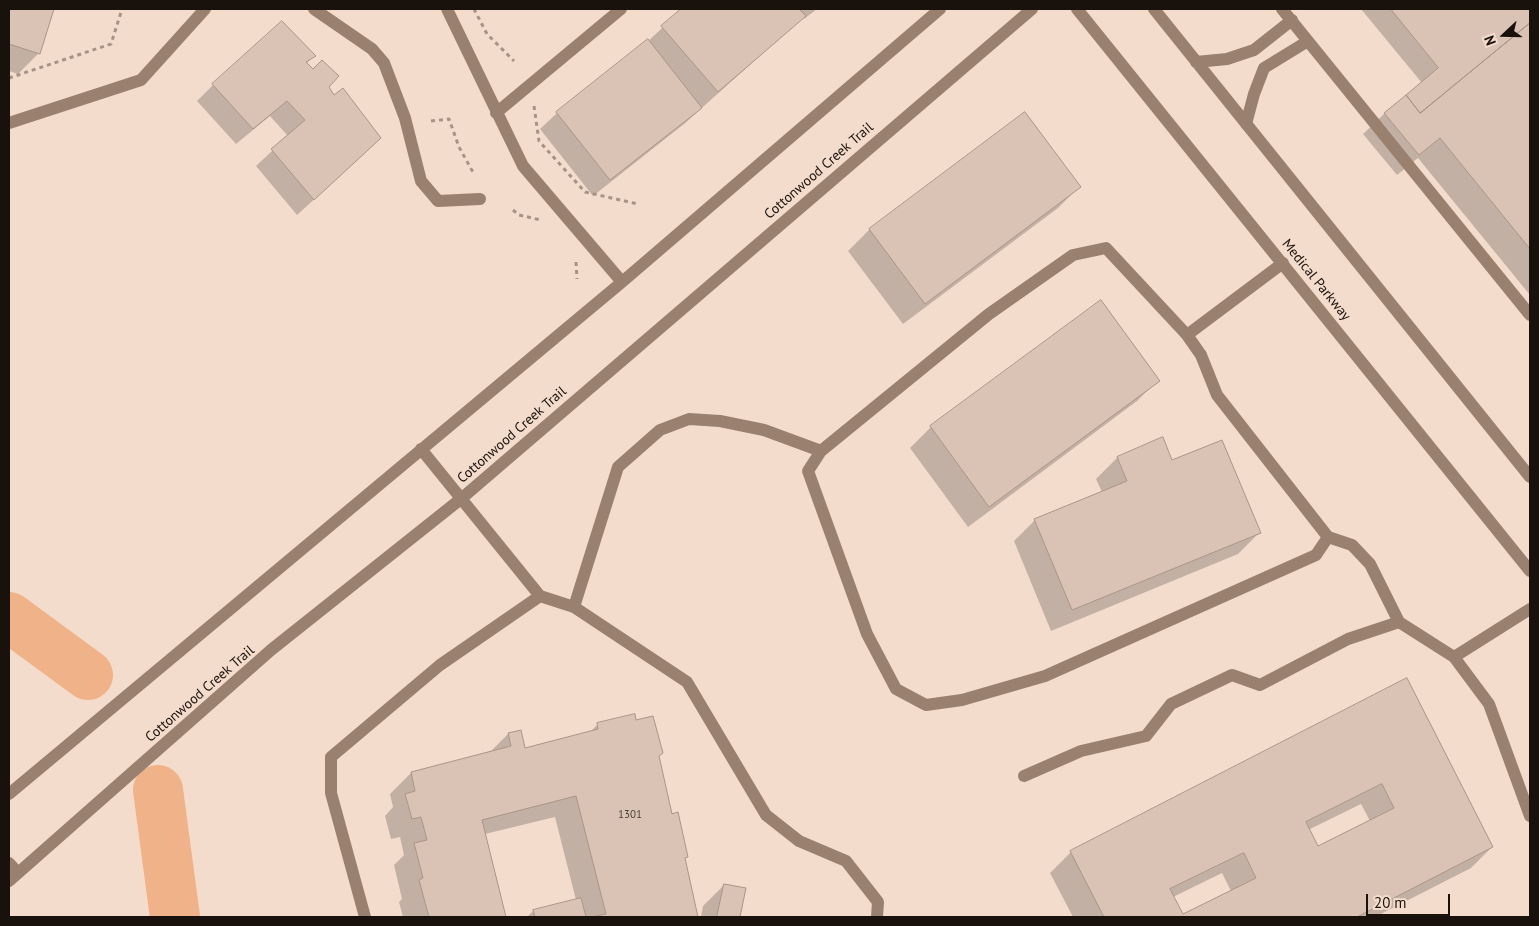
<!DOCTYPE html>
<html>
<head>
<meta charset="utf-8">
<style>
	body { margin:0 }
	#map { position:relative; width:1539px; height:926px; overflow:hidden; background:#f4dccd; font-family:"PT Sans",sans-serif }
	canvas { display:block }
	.frame { position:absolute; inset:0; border:10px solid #19110c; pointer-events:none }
	.north { position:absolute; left:1479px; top:10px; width:50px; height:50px; -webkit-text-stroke:4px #f4dccd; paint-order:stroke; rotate:249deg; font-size:14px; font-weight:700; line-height:20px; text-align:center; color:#19110c }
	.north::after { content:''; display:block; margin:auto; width:18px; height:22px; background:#19110c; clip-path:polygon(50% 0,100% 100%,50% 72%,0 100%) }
	.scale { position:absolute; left:1366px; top:894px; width:84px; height:22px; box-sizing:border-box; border:2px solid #19110c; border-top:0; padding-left:6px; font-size:15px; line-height:18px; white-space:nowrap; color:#19110c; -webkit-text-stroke:4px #f4dccd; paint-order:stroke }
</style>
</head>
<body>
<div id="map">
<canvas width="1539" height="926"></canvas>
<div class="frame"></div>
<div class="north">N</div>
<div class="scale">20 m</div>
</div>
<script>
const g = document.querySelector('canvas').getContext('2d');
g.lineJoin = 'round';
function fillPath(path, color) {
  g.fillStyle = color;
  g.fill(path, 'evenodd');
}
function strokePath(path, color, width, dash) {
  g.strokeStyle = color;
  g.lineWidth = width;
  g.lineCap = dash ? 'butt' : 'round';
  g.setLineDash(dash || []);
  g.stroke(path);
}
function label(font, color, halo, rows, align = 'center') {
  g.font = font + ' "PT Sans",sans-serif';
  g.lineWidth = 4;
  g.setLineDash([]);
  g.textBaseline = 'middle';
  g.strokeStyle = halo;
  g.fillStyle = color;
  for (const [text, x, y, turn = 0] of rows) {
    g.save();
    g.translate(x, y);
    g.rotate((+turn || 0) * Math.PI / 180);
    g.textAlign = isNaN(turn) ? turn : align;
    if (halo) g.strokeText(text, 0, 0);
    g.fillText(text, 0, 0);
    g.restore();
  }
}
const shadow = new Path2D(`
	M9,9H53L39,53L18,74L9,71Z
	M683,9H817L804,19L803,17L684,124L593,196L540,129L557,113L648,41Z
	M1361,9H1530V295L1418,158L1397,175L1363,134L1384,114L1422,83Z
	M314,56L306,64L327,87L364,154L297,215L256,166L288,136L270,116L236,144L197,101L213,85Z
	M1024,114L1079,187L1058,208L903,324L848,251L869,230Z
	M1101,302L1158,380L1137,401L968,527L910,448L931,427Z
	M1117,458L1172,461L1259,533L1238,554L1051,631L1014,541L1035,520L1102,492L1096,479Z
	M1406,680L1492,847L1471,868L1375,917H1073L1050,873L1071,852ZM1361,804L1370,821L1317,848L1308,830ZM1222,873L1231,891L1182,916L1173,897Z
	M635,721L658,756L697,917H527L533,911L576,900L555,817L485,834L505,917H403L399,902L402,899L394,865L404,855L400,837L391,839L385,816L393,807L390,794L411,773L489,753L508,734L520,732L524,750L589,733L598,724Z
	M724,885L745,889L739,917H701L703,906Z`);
const river = new Path2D(`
	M9,617L88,675
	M158,790L175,917`);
const building = new Path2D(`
	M9,9H54L40,54L9,44Z
	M681,9H799L806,16L718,92L661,26Z
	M1391,9H1530V23L1420,113L1406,95L1438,68Z
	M282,21L316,56L306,62L313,69L322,60L339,76L329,87L334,95L343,88L381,138L314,200L271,149L305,120L287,101L253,129L212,84Z
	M1530,23V249L1440,138L1419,155L1384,113L1406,95L1420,113Z
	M648,39L702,108L610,180L556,112Z
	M1025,112L1081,187L925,304L869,229Z
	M1101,300L1160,381L989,507L930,426Z
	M1163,437L1172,460L1222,440L1261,533L1072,610L1034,519L1127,481L1117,457Z
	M1407,678L1493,847L1357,917H1104L1070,851ZM1382,784L1394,808L1318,846L1306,822ZM1244,853L1256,878L1183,914L1170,889Z
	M635,714L636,720L653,716L663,753L659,756L672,814L678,812L688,857L685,858L698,917H592L606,914L576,796L482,820L506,917H429L419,880L423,878L414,843L427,840L421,817L412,819L405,794L415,791L411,772L511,746L508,733L521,730L525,748L598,729L597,723Z
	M724,884L746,888L740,917H717Z
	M581,898L586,917H535L533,910Z`);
const path = new Path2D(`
	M474,9L487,34L514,61
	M9,78L111,44L122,9
	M534,106L539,141L585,192L638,204
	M431,121L449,119L459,147L474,174
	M513,210L519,215L541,220
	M576,262L577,279`);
const minor = new Path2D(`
	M314,9L372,49L384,63L405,118L421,181L438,201L480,199
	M447,9L523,166L622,282
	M1077,9L1530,571
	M1154,9L1530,477
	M1282,9L1530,315
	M1196,62L1227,59L1254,50L1292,20
	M496,113L621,9
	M9,123L141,80L205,9
	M1246,124L1254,94L1264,68L1308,41
	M1187,335L1106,248L1073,255L989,314L821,451L808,471L867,634L896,689L926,705L962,700L1045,676L1316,555L1328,537L1217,395L1201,355L1187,335L1283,263
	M421,449L540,596L574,607L687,682L766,815L799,841L846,861L878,902L877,917
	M1328,537L1352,545L1370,564L1399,622
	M574,607L618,467L660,430L689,419L720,421L764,430L821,451
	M1454,657L1489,704L1530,816
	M1024,776L1081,751L1146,736L1171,704L1232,675L1260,685L1348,639L1399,622L1454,657L1530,609
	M9,794L622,282L940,9
	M9,863L18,873
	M9,881L271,650L462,498L1032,9
	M365,917L331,793V757L440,665L540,596`);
const numberNames = [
	["1301",630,815]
];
const streetNames = [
	["Cottonwood Creek Trail",819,171,-41],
	["Medical Parkway",1316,280,51],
	["Cottonwood Creek Trail",512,435,-41],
	["Cottonwood Creek Trail",200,694,-41]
];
fillPath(shadow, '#0003');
strokePath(river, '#f0b288', 50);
fillPath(building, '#dac3b4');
strokePath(building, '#aa9486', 1);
strokePath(path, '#a69388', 3, [4, 4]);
strokePath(minor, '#9a806f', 12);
label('11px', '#493e36', null, numberNames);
label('14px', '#19110c', '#f4dccd', streetNames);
</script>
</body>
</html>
